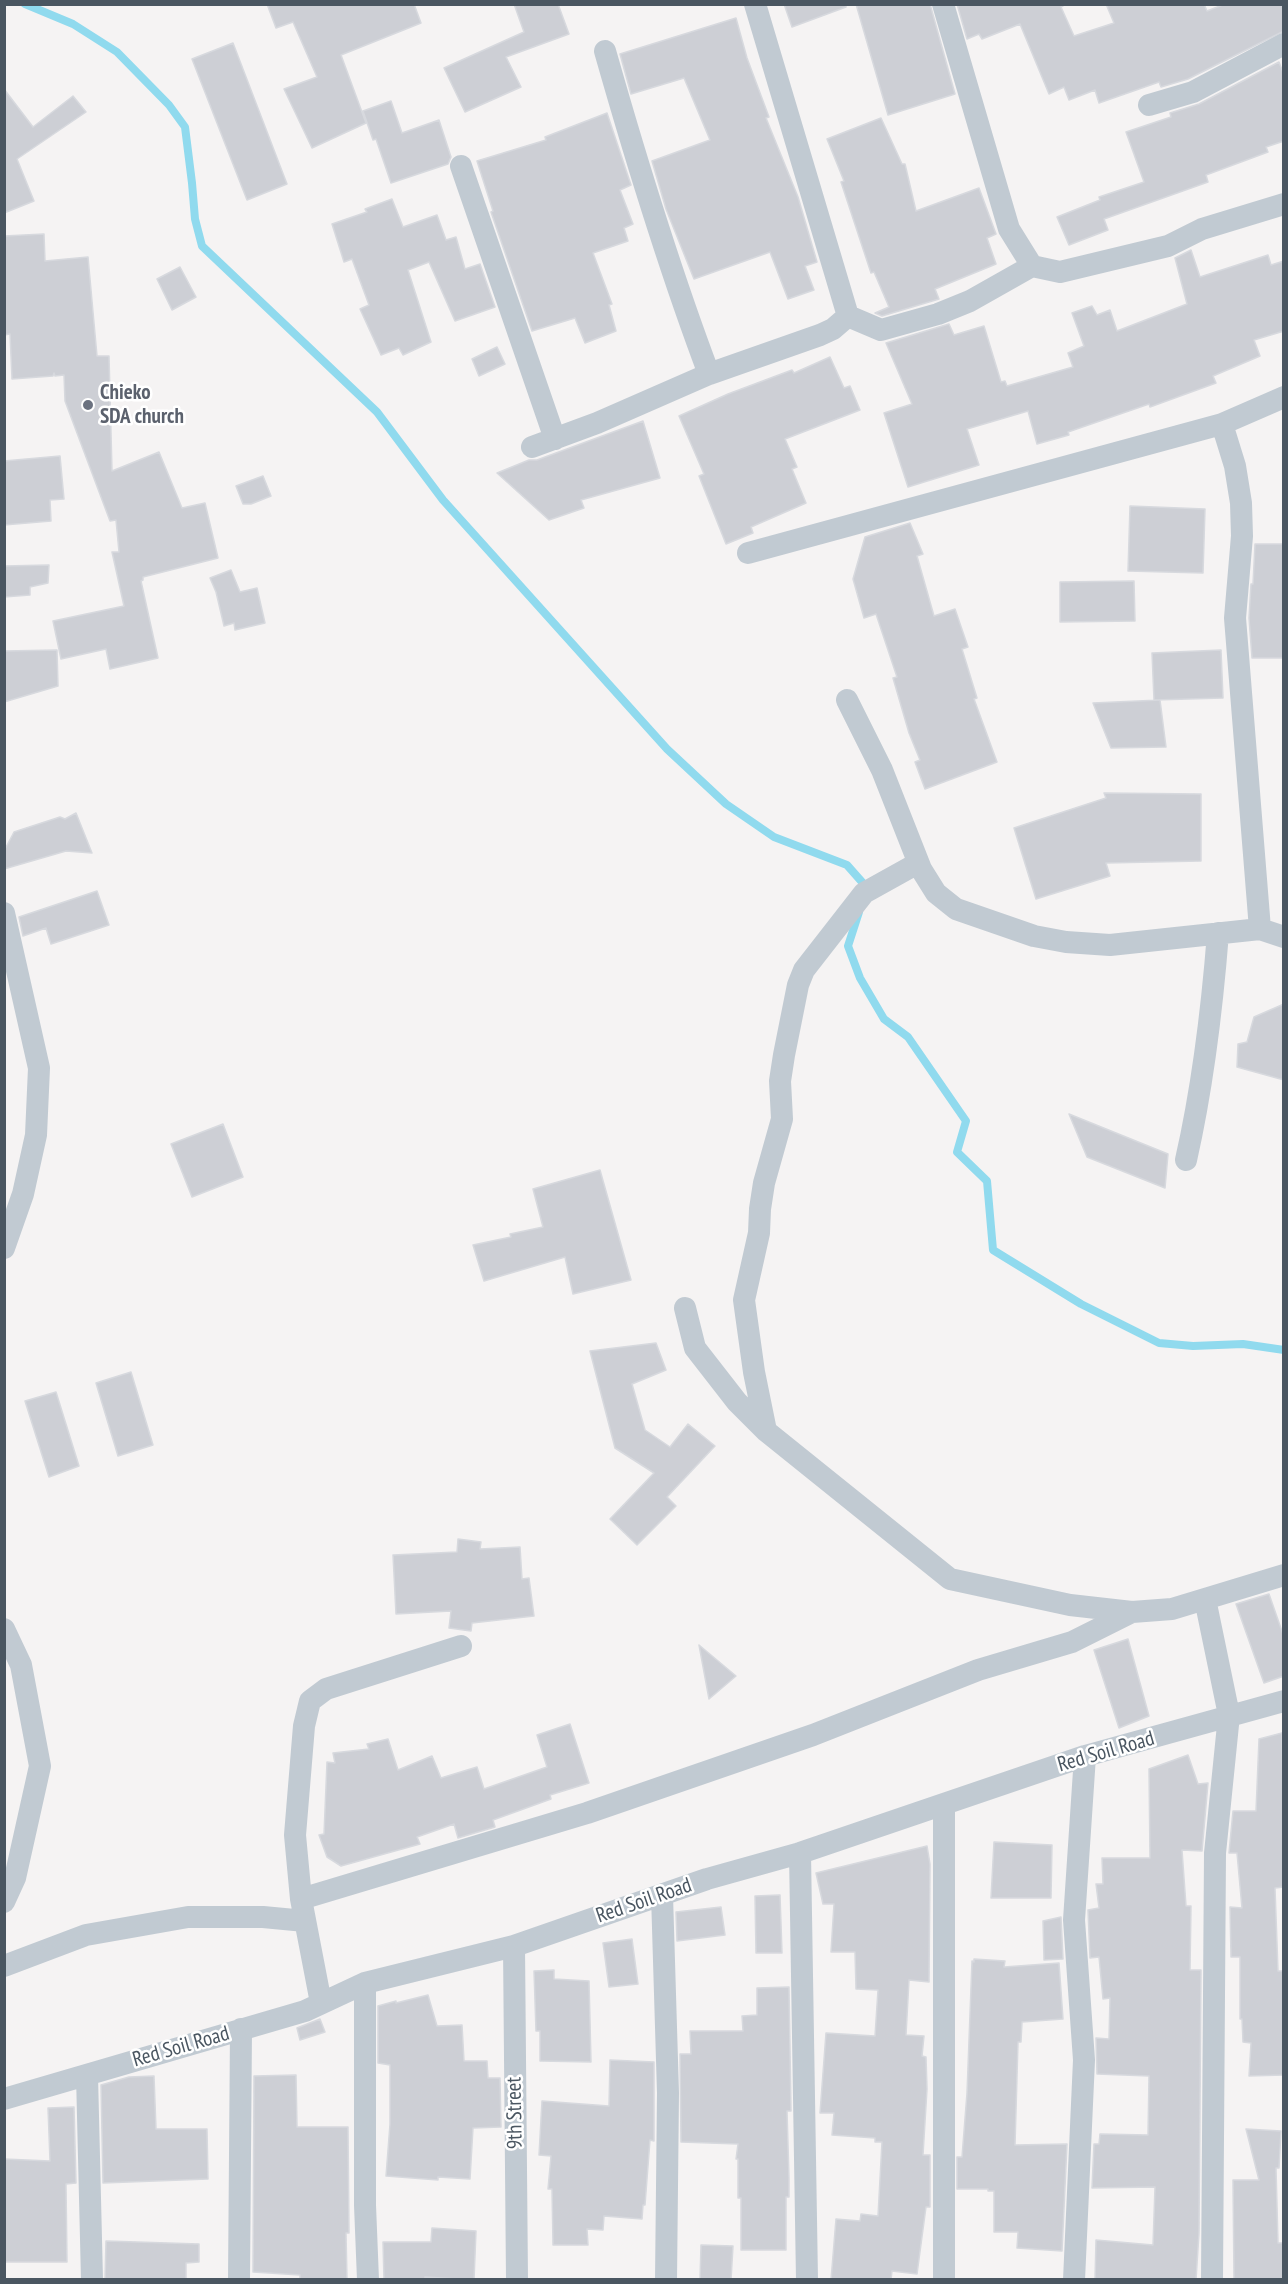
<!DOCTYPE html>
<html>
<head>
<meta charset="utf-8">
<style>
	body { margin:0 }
	#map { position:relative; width:1288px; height:2284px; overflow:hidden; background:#f5f3f3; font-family:"PT Sans Narrow",sans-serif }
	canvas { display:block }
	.frame { position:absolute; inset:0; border:6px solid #4a5661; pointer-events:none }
</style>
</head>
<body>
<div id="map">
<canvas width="1288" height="2284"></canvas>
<div class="frame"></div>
</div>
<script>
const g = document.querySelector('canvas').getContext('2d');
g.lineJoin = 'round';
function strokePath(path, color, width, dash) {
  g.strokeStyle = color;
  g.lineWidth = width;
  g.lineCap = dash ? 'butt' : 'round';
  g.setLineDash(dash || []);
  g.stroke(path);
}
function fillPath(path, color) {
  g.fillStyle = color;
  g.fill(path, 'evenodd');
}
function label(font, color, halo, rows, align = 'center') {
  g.font = font + ' "PT Sans Narrow",sans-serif';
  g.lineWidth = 5;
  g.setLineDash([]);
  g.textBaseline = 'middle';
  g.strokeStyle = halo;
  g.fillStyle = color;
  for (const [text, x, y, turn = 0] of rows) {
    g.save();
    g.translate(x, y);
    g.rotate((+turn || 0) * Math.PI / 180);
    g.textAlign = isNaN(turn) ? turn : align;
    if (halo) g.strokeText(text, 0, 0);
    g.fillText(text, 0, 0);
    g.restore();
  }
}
const stream = new Path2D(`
	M25,4L73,24L117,52L169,105L185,127L192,183L195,219L202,246L377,412L443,500L667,749L726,804L774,837L847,865L862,882L864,889
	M859,912L848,946L860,978L884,1019L908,1037L966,1121L957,1152L987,1181L993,1250L1081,1304L1159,1343L1193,1346L1243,1344L1284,1350`);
const building = new Path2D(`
	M267,4H414L421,23L341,55L366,123L312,148L284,89L317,77L293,22L276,28Z
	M514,4H558L569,34L506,57L521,87L465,112L444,68L524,32Z
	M784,4H846V7L792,27Z
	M856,4H930L955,94L888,115Z
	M957,4H1066L1061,7L1074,36L1114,23L1106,4H1204L1207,11L1225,4H1284V31L1188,79L1161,87L1159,82L1099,103L1095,90L1069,100L1064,87L1049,94L1020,24L982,39L979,34L967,39Z
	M736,18L747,58L769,117L766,118L798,197L817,262L805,266L814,290L788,299L770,252L694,279L666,209L652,161L710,140L684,78L631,94L620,54Z
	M233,43L287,184L247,200L192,59Z
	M1279,62L1284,75V141L1266,147L1268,152L1206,175L1208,182L1104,219L1108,230L1069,245L1057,217L1100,200L1099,197L1144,182L1126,132L1171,117L1170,113L1199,104Z
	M4,89L33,127L73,96L86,112L17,159L34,201L4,213Z
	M391,101L402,133L439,120L451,157L448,164L391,183L376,139L373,140L363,111Z
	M607,113L631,185L620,190L633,224L624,228L628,241L593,253L612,304L609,305L616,331L585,343L575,318L532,331L491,212L493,211L477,161L546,140L545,137Z
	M881,118L902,164H905L916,211L979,188L996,234L987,238L996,264L935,289L939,299L882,316L875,313L889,307L874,272L871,273L841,182L844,181L827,139Z
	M392,199L403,227L437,215L446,240L456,237L465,269L480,264L495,307L455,321L429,262L408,270L431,342L403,355L399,348L381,355L360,309L369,305L352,259L344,262L332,224L367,212L365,209Z
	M44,234L45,261L88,257L97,356H109L112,471L159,452L182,508L205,503L218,558L143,577V580L141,581L158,658L110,669L106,649L61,659L53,621L124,606L112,552H119L116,520L110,521L65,401L64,375L55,376L54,373L53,376L12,379L10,334L4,335V236Z
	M1191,250L1200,277L1268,255L1271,265L1284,261V331L1254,340L1260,356L1213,376L1216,383L1150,407L1149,404L1068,432L1069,435L1037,444L1028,411L967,429L979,465L908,487L884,413L912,404L886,343L949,324L954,335L984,326L1001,382L1005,381L1007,386L1073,367L1068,353L1084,346L1072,313L1092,306L1097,315L1110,310L1117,331L1187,304L1175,258Z
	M180,267L196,297L172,310L157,279Z
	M497,347L505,364L479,376L472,359Z
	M830,357L844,388L850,386L860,410L785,439L797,467L792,469L806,503L751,527L753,533L726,544L699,476L704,474L679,416L728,394L792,370L794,373Z
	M643,421L660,478L581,500L584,508L549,520L497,473L529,460H537Z
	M60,456L64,499L50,500L51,521L4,525V461Z
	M263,476L271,496L251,504H243L236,486Z
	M1130,506L1205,509L1203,573L1128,571Z
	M910,523L923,554L917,556L934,616L955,609L968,647L962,649L977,698L974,699L997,762L925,789L915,762L920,760L909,733L893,678L897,677L876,614L864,618L853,579L865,537Z
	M1255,544H1284V658H1252L1249,618L1251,584H1253Z
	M49,565L48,583L30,587V595L4,597V566Z
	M231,570L240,592L257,588L265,623L235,630L234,623L224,626L216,592L210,578Z
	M1134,581L1135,621L1060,622V582Z
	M57,650L58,686L4,702V651Z
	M1221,650L1223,698L1154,700L1152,653Z
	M1160,700L1166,747L1111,748L1093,703Z
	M1104,793L1201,794V861L1106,863L1110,876L1036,899L1014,828L1106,798Z
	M76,813L92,853L66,851L4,869V851L14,832L60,817L65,819Z
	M97,891L109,925L51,944L46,928L23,936L19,917Z
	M1284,1004V1080L1237,1067L1238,1044L1247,1042L1254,1017Z
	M1069,1114L1168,1154L1165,1188L1087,1157Z
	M223,1124L243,1177L192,1197L171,1144Z
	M600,1170L631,1280L573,1294L565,1257L484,1281L473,1245L511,1237L510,1234L543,1227L533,1189Z
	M656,1343L666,1370L632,1384L645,1430L670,1447L688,1424L715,1446L667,1497L676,1506L637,1545L610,1519L654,1473L615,1448L590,1351Z
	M131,1372L153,1445L118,1456L96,1383Z
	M56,1392L79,1466L49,1477L25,1401Z
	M458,1539L481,1542L480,1549L520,1547L522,1579L529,1578L534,1616L472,1623L471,1631L449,1628L451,1611L396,1614L393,1555L457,1552Z
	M1269,1594L1284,1637V1676L1264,1683L1236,1604Z
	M1128,1639L1149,1716L1119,1728L1094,1650Z
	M699,1645L736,1676L709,1699Z
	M570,1724L589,1783L550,1795L551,1799L493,1820L495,1827L458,1838L454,1824L417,1837L420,1844L341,1866L327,1857L319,1835L324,1834L327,1762L335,1763L333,1753L369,1749L367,1744L388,1739L398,1770L432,1756L441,1778L477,1767L484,1789L547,1767L537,1735Z
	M1282,1733L1284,1887L1275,1888L1278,1971H1284V2075L1249,2076L1251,2043L1243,2042L1242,2019H1240V1957H1231L1230,1907L1242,1908L1237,1853H1229L1233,1811H1256L1259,1739Z
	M1188,1755L1198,1784L1208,1783L1202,1851L1182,1850L1186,1906H1191L1190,1970H1201L1199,2233L1196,2280H1095L1096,2240L1153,2245L1155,2187L1092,2188L1094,2144H1099L1100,2134L1148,2135L1149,2076L1097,2074L1096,2038L1109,2039L1110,1998L1103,1999L1099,1957L1090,1958L1088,1910L1099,1908L1096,1884H1103L1102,1858H1150L1149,1769Z
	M994,1842L1052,1845L1051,1898H991Z
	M927,1846L930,1864L929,1982L909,1980L906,2035L924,2036L922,2056L926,2057L927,2089L923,2155H930V2207H926L917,2274L892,2271L891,2280H831L836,2219L860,2221L861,2214L878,2216L882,2142H875V2138L832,2135L834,2113H820L826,2033L875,2036L878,1990L856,1989L855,1952H831L834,1904H823L816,1873Z
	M780,1895L782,1953H756L755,1896Z
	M721,1907L725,1935L677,1941L676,1912Z
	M1061,1917L1063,1959L1044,1960L1043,1921Z
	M632,1939L638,1984L609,1987L603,1943Z
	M974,1959L1005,1961L1004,1967L1059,1963L1063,2019L1022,2022L1021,2042H1018L1015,2145L1067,2144L1062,2251L1017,2248L1018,2232H994V2191H988V2189H957V2157H962L967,2093L972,1961L974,1962Z
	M554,1970V1979L589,1981L591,2062L540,2061V2031H536L534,1971Z
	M789,1987L791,2111H787L789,2178V2197H786V2250H741V2198H738V2159H736L738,2144L681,2142L680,2054H691L690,2031H743L742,2016L757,2015V1988Z
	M428,1995L437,2026L462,2025L464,2061H487L488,2078H500L501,2127L473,2128L470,2179L438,2177V2180L386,2176L390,2124V2065L378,2063V2006L396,2001V2003Z
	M320,2019L325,2032L300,2040L297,2028Z
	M610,2060L654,2062V2141L650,2140L645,2205H643L642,2219L604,2216L603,2230L587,2229L588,2245H553L552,2189H548L551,2156L539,2155L542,2101L609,2106Z
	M296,2075L297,2127H348L349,2233H346L347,2280H300V2275L253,2272L254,2076Z
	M154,2076L156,2129H207L208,2179L103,2183L101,2085L129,2077Z
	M74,2107L76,2183L66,2184L67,2262H4V2159L50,2161L48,2108Z
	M1246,2129L1281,2131L1279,2168H1276L1278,2243H1284V2280H1234L1233,2180H1259Z
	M432,2228L476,2231L474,2280L425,2277V2280H384L383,2242H431Z
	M106,2241L199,2244V2262L186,2263V2280H105Z
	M701,2245L733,2246L731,2280H700Z`);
const minor = new Path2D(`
	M943,4L1009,229L1032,266L1060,272L1168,246L1202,229L1284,204
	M605,51C636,160 669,268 709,374
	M1149,105L1193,92L1284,44
	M461,166L555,439
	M848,316L881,330L938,314L970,301L1032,266
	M1222,424L1235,466L1241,503L1242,536L1235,618L1260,929
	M532,447L597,423L709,374L820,335L833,329L848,316L755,4
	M748,553L1222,424L1284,397
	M847,700L882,770L921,869L936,893L956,909L1034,936L1066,942L1110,945L1260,929L1284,937
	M4,913L39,1068L36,1135L23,1194L4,1248
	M1186,1160C1203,1085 1212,1010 1218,933
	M685,1308L695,1348L737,1402L766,1431L950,1579L1070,1605L1132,1612L1172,1609L1284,1575
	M766,1431L754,1372L744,1300L759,1233L760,1209L764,1183L782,1119L780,1081L784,1055L798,985L804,970L864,893L918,863
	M1205,1599L1229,1715L1215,1853L1212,2280
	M4,1629L21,1665L40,1766L15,1878L4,1902
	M800,1853L807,2280
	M662,1895L668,2093L666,2280
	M301,1899L587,1813L813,1735L978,1670L1072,1642L1132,1612
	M514,1946L517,2280
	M4,1966L86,1935L188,1917H263L305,1921
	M365,1983V2205L368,2280
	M321,2003L301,1899L295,1835L304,1726L310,1701L326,1689L461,1646
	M87,2075L92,2280
	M4,2099L305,2011L365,1983L514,1946L707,1879L800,1853L1085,1756L1284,1701
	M239,2280L241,2029
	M944,2280V1805
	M1074,2280L1084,2060L1074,1920L1085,1756`);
const markers = [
	[88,405,6,"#6b7280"]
];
const worshipNames = [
	["Chieko",100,393],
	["SDA church",100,417]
];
const streetNames = [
	["Red Soil Road",1106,1752,-16],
	["Red Soil Road",644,1901,-19],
	["Red Soil Road",181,2047,-16],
	["9th Street",515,2113,-91]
];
strokePath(stream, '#90daee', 8);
fillPath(building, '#cdcfd5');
strokePath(building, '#d7d9de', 1.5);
strokePath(minor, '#c1cad2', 22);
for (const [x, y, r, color] of markers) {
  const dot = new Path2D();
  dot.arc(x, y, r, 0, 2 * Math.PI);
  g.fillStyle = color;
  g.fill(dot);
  strokePath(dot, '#fff', 2);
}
label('bold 21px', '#5b616d', '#fff', worshipNames, 'left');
label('21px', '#4a5661', '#fff', streetNames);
</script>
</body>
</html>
